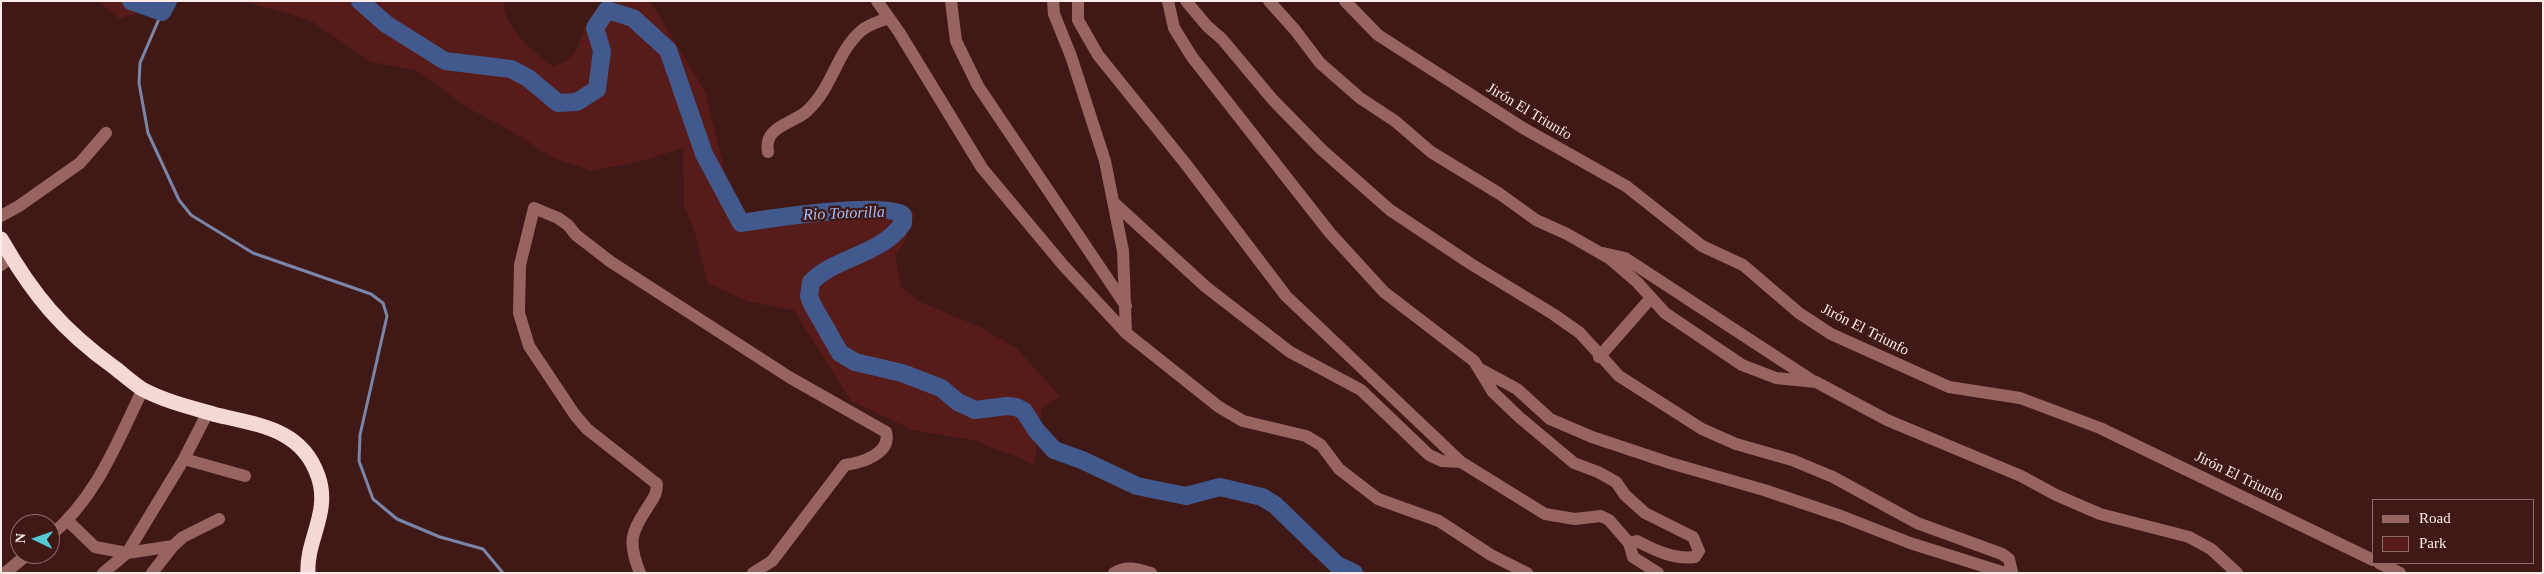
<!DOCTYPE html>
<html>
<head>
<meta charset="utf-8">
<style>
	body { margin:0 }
	#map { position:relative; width:2544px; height:574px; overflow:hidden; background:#401917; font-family:"Times New Roman",serif }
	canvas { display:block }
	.frame { position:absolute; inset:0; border:2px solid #fbebe9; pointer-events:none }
	.legend { position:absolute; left:2372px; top:499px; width:162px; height:65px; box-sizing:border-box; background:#401917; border:1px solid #8b6d6b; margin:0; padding:6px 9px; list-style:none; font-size:15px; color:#fbebe9 }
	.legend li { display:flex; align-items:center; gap:10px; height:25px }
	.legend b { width:25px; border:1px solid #8b6d6b }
	.north { position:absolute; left:10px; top:514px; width:50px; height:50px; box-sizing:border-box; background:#401917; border:1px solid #8b6d6b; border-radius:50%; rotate:273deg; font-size:14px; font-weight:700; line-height:20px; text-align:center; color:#fbebe9 }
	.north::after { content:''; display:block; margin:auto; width:18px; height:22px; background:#52cbd7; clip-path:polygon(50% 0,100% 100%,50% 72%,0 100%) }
</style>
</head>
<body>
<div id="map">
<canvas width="2544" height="574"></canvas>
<div class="frame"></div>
<ul class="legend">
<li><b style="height:6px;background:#976460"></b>Road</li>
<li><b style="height:14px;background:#571b1a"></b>Park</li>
</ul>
<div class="north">N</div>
</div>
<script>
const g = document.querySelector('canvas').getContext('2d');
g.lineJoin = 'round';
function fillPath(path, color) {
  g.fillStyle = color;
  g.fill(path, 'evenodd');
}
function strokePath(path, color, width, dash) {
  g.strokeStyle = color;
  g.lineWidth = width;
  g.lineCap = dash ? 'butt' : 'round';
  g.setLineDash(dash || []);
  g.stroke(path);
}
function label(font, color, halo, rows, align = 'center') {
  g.font = font + ' "Times New Roman",serif';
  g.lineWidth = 5;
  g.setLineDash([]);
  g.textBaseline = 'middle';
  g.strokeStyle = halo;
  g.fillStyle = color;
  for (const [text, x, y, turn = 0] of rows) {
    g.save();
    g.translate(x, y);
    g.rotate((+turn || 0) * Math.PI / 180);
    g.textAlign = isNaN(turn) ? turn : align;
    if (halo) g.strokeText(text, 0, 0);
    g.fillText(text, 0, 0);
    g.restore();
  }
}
const green = new Path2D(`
	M98,1H169L120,19Z
	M243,1H504C502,28 535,52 553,67C582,55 575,47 587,23C591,15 599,8 605,1H650L705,91L732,202L743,219L763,223L780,221L828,205L876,206L915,213L904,244L895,255L901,287L920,302L978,326L1016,348L1060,396L1042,407L1034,464L974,440L913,430L851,401L794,310L750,302L708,284L696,236L684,205L683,148L641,161L591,171L553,158L512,131L470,109L416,70L371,62L310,20Z`);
const stream = new Path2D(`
	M162,12L140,63L139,83L148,133L179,200L191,215L253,253L371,294L383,303L387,316L360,435L359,461L373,499L397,519L440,537L483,549L503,573`);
const river = new Path2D(`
	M131,1L162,12L168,1
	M360,1L386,24L445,61L511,69L528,78L558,103L577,102L597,89L602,51L595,28L607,10L633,18L668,50L704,154L741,223C768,219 883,201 903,215V223C882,255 837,256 811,282L809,296L812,304L840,353L855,362L902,373L941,388L958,402L975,410L1007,406L1016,407L1024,411L1036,430L1054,450L1082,460L1137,486L1186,496L1220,487L1262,497L1275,505L1337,565L1354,573`);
const minor = new Path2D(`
	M877,1L899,32L982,168L1063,265L1126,333L1219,407L1243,421L1306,436L1321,445L1339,469L1378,499L1439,521L1491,555L1527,573
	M951,1L956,41L978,86L1126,306
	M1053,1L1054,14L1071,56L1105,161L1123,251L1126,333
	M1078,1V20L1098,55L1185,163L1286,296L1461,462L1545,514L1575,519L1601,516L1609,520L1629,543L1637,541C1654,550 1675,560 1695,557L1699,551L1693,537L1645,513L1625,495L1616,482L1598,472L1574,463L1519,417L1493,392L1474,361L1384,292L1330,233L1192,57L1174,28L1168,1
	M1186,1L1207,26L1222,39L1273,100L1322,150L1390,210L1471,264L1553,314L1580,333L1619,376L1702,429L1736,444L1792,460L1833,477L1917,523L2002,554L2009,559L2012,572H2002L1910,543L1841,516L1764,490L1670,463L1592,437L1550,419L1517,389L1480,369
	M1269,1L1295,30L1320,63L1360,98L1395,121L1431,152L1500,194L1536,220L1567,234L1609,258L1637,282L1665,313L1742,365L1776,378L1816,382L1887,420L2021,476L2056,495L2100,514L2189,537L2211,549L2237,573
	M1345,1L1378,35L1523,128L1626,186L1702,246L1743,265L1799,313L1831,334L1949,387L2020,398L2100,428L2373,560
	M768,152C763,126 793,124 807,111C833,87 836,53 861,31C869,24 879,22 888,18
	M1113,202L1206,287L1290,352L1361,390L1429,455L1442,461L1461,462
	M1,216L19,206L80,163L106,133
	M1603,253L1625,258L1813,381
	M1,265L11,257
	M1599,357L1651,298
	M184,459L245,476
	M68,521L95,547L127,553L173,546L183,537L219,519
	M50,536C97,497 117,442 143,389
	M1629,543L1633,557L1658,573
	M2379,563L2400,573
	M5,573L28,554
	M103,573L127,553L184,459L208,412
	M152,573L173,546
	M640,573C627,541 631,533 649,505C654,497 657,493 657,484L587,429L575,415L529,346L519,313L520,265L534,208L558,218L568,225L576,235L611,262L789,377L886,432C892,454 860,463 845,465L772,561L753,573
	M1114,573C1126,565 1138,569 1151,573`);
const highway = new Path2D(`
	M1,239C33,295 62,330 115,368C124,375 133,383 142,389C164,401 193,408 217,415C259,425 302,429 318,476C331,512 306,540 308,573`);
const streetNames = [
	["Jirón El Triunfo",1529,112,31],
	["Jirón El Triunfo",1865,330,27],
	["Jirón El Triunfo",2239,477,26]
];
const waterNames = [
	["Rio Totorilla",844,214,-2]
];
fillPath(green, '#571b1a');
strokePath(stream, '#7985a9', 3);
strokePath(river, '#41598d', 18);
strokePath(minor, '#976460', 12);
strokePath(highway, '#f3d8d6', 15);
label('15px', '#fbebe9', '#401917', streetNames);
label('italic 16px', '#a1bfff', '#401917', waterNames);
</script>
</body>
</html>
